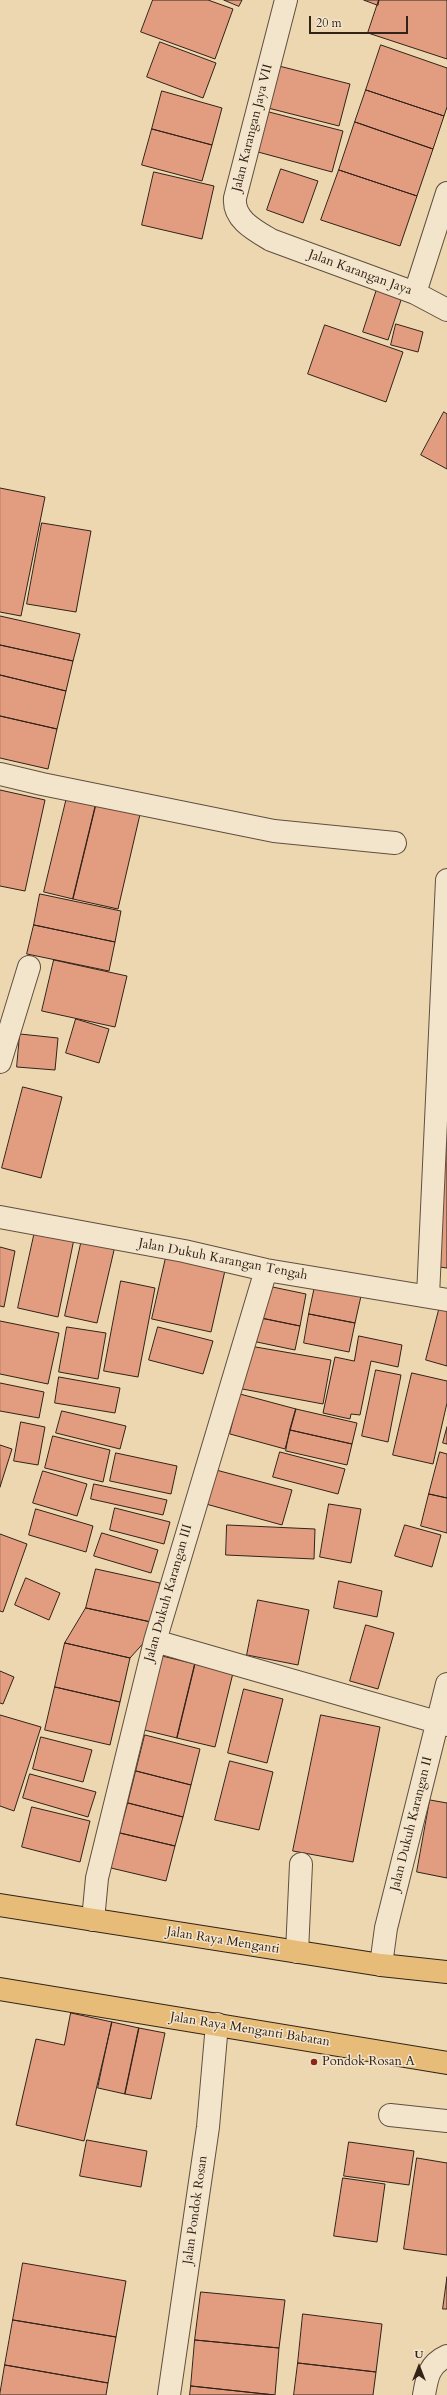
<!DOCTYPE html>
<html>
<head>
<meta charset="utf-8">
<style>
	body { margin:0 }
	#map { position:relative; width:447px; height:2395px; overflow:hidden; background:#ecd7b0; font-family:Cardo,serif }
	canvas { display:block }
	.north { position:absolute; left:399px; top:2347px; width:40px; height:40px; -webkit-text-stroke:3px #f3e5cc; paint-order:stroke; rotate:0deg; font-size:11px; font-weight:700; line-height:16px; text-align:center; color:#322218 }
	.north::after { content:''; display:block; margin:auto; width:14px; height:18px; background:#322218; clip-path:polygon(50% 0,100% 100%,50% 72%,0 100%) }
	.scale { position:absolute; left:309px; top:16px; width:99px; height:18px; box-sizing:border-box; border:2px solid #322218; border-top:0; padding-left:5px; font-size:12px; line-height:14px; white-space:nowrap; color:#322218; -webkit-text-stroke:3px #f3e5cc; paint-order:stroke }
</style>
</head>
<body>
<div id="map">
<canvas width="447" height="2395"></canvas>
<div class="north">U</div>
<div class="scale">20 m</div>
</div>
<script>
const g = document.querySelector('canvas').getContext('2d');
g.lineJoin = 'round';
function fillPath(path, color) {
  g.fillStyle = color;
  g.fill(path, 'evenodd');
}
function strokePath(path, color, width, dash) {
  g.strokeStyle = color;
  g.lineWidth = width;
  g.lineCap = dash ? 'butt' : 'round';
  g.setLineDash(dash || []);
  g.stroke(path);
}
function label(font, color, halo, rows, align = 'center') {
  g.font = font + ' Cardo,serif';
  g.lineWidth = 3;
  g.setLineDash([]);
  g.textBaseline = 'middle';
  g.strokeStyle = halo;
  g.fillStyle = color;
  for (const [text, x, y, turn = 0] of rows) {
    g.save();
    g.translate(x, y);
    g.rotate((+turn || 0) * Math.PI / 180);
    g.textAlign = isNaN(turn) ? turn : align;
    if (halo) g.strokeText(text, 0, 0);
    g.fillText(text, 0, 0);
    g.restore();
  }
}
const building = new Path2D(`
	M153,0H208L233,9L215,59L141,32Z
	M224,0H242L239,6Z
	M364,0H379L378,5Z
	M379,0H447V59L368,33Z
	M160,42L216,63L203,98L147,77Z
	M381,45L447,68V107L444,116L366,90Z
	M275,65L350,84L339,126L264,107Z
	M366,90L444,116L433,149L355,122Z
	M162,91L222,108L212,145L152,129Z
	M269,112L343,131L332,172L258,152Z
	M355,122L433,149L417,196L339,170Z
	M152,129L212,145L202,181L142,165Z
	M281,169L318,181L303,223L267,210Z
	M339,170L417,196L400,246L321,220Z
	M154,172L214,186L202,239L142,225Z
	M379,283L404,291L388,340L363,332Z
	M396,324L423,332L418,352L391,345Z
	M325,325L403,352L386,402L308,374Z
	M444,412L447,414V469L421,455Z
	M0,488L45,497L21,616L0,612Z
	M42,523L91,531L76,612L27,604Z
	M0,616L80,634L73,661L0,645Z
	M0,645L73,661L66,691L0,675Z
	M0,675L66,691L57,729L0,716Z
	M0,716L57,729L48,769L0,758Z
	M0,790L45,800L25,891L0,886Z
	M68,793L97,800L73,899L44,892Z
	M97,800L141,810L118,909L73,899Z
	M40,894L121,911L115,942L34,925Z
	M34,925L115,942L109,971L27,954Z
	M54,960L127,976L115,1027L42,1011Z
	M76,1019L109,1029L99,1063L66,1053Z
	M20,1034L58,1038L55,1070L17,1067Z
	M23,1087L62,1097L41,1178L2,1168Z
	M443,1139H447V1268L432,1266Z
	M35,1231L74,1239L58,1317L18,1308Z
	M82,1239L115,1246L97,1323L65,1316Z
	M0,1247L15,1251L4,1307L0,1306Z
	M167,1253L226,1266L211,1332L152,1319Z
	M121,1281L155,1288L138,1377L104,1371Z
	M263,1285L306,1294L300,1326L256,1317Z
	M315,1286L361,1296L355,1323L309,1314Z
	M440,1306L447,1307V1366L426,1360Z
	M309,1314L355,1323L349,1352L304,1343Z
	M256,1317L300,1326L295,1350L252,1341Z
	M0,1321L59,1333L48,1384L0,1374Z
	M67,1327L106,1333L98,1379L59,1372Z
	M158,1327L213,1341L203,1374L149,1360Z
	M359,1336L402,1345L398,1367L371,1361L360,1415L351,1414L350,1419L323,1413L335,1357L354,1361Z
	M244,1345L331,1360L323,1404L237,1388Z
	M376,1370L401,1375L388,1442L362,1436Z
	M412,1373L447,1381V1403L433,1464L393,1455Z
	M59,1377L120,1388L115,1413L55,1403Z
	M0,1383L44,1392L39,1418L0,1411Z
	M240,1394L296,1409L285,1449L230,1434Z
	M296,1409L357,1423L352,1444L290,1430Z
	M62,1411L126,1426L120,1449L56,1433Z
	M21,1422L45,1427L38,1465L14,1461Z
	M447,1427V1444L443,1443Z
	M290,1430L352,1444L347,1465L286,1451Z
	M53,1436L110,1450L103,1482L45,1468Z
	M0,1445L12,1449L0,1487Z
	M280,1452L345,1469L338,1494L273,1477Z
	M440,1452L447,1454V1498L429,1494Z
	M116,1453L177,1466L171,1494L110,1481Z
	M216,1470L292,1490L282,1525L206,1504Z
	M43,1471L87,1484L77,1516L33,1503Z
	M94,1484L167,1500L163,1515L91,1499Z
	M429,1494L447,1498V1533L421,1526Z
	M329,1504L361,1509L351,1563L320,1557Z
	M115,1508L170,1522L164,1544L110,1530Z
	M36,1509L93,1526L86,1552L29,1535Z
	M227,1525L315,1529L314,1559L226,1555Z
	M405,1525L441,1535L432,1567L395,1556Z
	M102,1533L158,1550L151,1573L94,1556Z
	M0,1534L27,1544L3,1612L0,1611Z
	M96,1569L160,1583L151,1622L86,1608Z
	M26,1578L60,1593L49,1620L15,1605Z
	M339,1581L382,1591L377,1617L334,1608Z
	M258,1600L309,1610L298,1665L247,1655Z
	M86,1608L151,1622L148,1638L130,1658L65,1643Z
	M366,1625L394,1633L378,1689L350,1681Z
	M65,1643L130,1658L120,1702L55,1687Z
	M158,1655L195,1664L177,1738L140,1729Z
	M195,1664L233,1673L215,1747L177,1738Z
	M0,1671L14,1677L3,1704L0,1703Z
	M55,1687L120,1702L110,1745L45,1730Z
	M244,1689L283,1699L267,1763L228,1753Z
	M0,1715L41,1727L14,1811L0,1806Z
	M321,1715L380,1727L353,1862L293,1851Z
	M145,1735L200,1749L191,1785L136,1771Z
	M41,1737L92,1750L83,1782L33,1769Z
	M230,1761L273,1772L259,1830L215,1820Z
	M136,1771L191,1785L183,1817L128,1803Z
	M30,1774L96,1792L88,1817L23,1798Z
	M430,1800L447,1803V1878L417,1872Z
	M128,1803L183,1817L175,1846L120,1833Z
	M32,1807L90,1821L80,1862L22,1847Z
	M120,1833L175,1846L166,1881L111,1868Z
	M71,2013L112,2022L84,2141L16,2125L36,2039L64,2045Z
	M112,2022L139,2028L125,2094L98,2088Z
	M139,2028L165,2033L151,2099L125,2094Z
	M87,2140L147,2151L141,2187L80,2176Z
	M349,2142L414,2151L409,2185L344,2176Z
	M417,2158L447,2163V2255L404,2249Z
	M343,2178L385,2184L377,2242L334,2236Z
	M23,2263L126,2281L116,2337L13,2320Z
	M447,2277V2309H443Z
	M201,2292L285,2300L279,2348L195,2340Z
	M303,2314L382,2324L376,2372L298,2363Z
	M13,2320L116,2337L108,2383L5,2365Z
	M195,2340L279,2348L275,2395L191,2386Z
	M298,2363L376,2372L373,2395H294Z
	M5,2365L108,2383L106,2395H0Z
	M191,2386L274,2395H190Z`);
const minor = new Path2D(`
	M286,0L235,198C233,219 254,230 271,240L415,293L447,310
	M415,293L447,193
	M0,774L42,784L274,831L395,843
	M0,1062L29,967
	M0,1217L184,1251L266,1270L447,1300
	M428,1296L447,880
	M155,1641L447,1725
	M93,1920L97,1878L155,1641L266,1270
	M297,1952L301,1864
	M381,1965L386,1928L447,1684
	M390,2115L447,2121
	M169,2395L208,2127L217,2024
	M424,2395C427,2377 429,2364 447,2356`);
const major = new Path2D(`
	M0,1905L381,1965L447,1972
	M0,1989L447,2063`);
const markers = [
	[314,2062,4,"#8f2418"]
];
const streetNames = [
	["Jalan Karangan Jaya VII",253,128,-76],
	["Jalan Karangan Jaya",360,273,20],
	["Jalan Dukuh Karangan Tengah",223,1260,11],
	["Jalan Dukuh Karangan III",169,1593,-74],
	["Jalan Dukuh Karangan II",412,1824,-76],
	["Jalan Raya Menganti",223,1941,9],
	["Jalan Raya Menganti Babatan",250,2030,9],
	["Jalan Pondok Rosan",196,2210,-82]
];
const poiNames = [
	["Pondok Rosan A",322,2062]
];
fillPath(building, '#e29d80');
strokePath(building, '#322218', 1);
strokePath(minor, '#604f3e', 24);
strokePath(major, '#322218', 24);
strokePath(minor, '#f3e5cc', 22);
strokePath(major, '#e6bc78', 22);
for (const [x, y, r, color] of markers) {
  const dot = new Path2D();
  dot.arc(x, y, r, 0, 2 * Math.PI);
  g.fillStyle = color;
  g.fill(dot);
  strokePath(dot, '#f3e5cc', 1.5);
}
label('13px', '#322218', '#f3e5cc', streetNames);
label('13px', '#322218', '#f3e5cc', poiNames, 'left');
</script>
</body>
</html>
